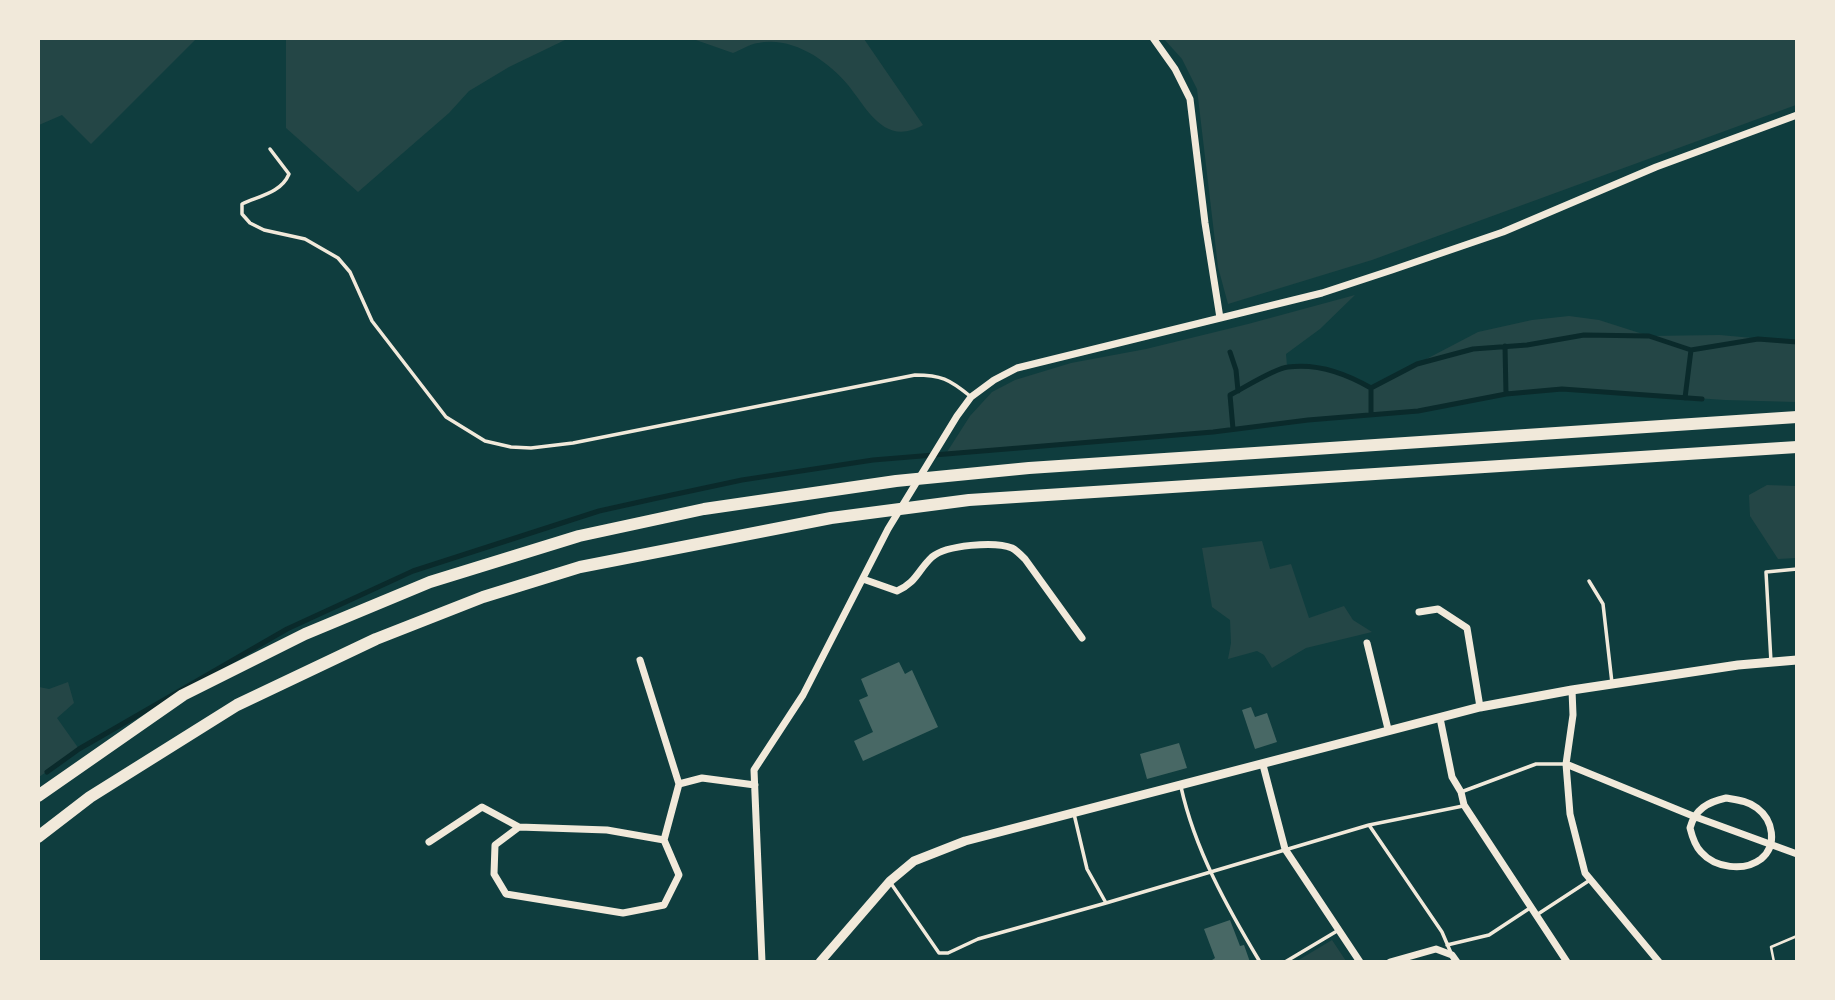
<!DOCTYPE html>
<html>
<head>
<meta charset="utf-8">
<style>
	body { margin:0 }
	#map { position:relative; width:1835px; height:1000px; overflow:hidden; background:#0f3d3e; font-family:Roboto,sans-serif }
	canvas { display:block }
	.frame { position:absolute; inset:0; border:40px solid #f1e9da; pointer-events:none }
</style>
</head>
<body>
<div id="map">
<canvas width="1835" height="1000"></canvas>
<div class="frame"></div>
</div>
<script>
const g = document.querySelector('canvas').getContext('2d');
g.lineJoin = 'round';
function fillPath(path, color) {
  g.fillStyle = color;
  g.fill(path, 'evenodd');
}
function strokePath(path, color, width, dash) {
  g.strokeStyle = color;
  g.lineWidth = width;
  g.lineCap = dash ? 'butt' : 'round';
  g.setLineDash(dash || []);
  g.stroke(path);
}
const green = new Path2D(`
	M39,38H196V39L91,144L62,115L39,125Z
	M286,39V38L567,39L509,67L469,91L449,113L358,192L286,128Z
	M693,39H864L923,125C885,147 868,110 848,85C827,60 792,36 758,43C750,44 741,50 733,53Z
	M1164,39H1796V105L1372,260L1228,304L1218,267L1197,89L1182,59Z
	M1355,295L1320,329L1286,354L1287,366C1324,369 1338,369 1371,388L1478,332L1532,320L1569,316L1599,320L1649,336L1720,335L1796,342V402L1725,400L1562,389L1506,394L1418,411L1308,420L1213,432L947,452L970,416L992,392L1015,380L1071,363L1146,349L1248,324Z
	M1767,485L1796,486V558L1778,559L1750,516L1749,495Z
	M1262,541L1270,569L1291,564L1309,618L1344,606L1353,620L1372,632L1306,648L1272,668L1264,655L1257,651L1228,659L1231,643L1230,620L1212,607L1202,548Z
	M68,682L74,703L57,718L79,749L39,777V687L49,689Z
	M1332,940L1346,961H1297Z`);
const stream = new Path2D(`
	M1505,346L1506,394
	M1230,352L1236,370L1238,391
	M1685,398L1691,350
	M1371,415V388
	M1233,429L1230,395C1244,388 1275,368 1288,367C1317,363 1347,374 1371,388L1417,364L1473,349L1527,345L1584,335L1649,336L1691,350L1758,339L1797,342
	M47,772L79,749L287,629L413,571L599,511L653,499L742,480L873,460L1213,432L1308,420L1418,411L1506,394L1562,389L1702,399`);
const building = new Path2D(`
	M899,662L905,674L912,670L938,727L863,761L854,741L873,732L859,700L868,696L861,679Z
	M1251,707L1255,717L1267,713L1277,742L1255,749L1242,710Z
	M1179,743L1187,768L1147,779L1140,754Z
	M1230,920L1240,946L1244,945L1250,962H1213L1212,960L1215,958L1204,929Z`);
const path = new Path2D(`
	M1774,962L1771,947L1797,936`);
const service = new Path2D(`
	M270,149L289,174C281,193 259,196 242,204V214L250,223L264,230L305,239L338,258L350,272L372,321L446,417L485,441L511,447L531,448L573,443L915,375C941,375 949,379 970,396
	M1589,581L1603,604L1612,683
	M1771,662L1766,572L1797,569
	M1181,787C1195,850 1227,907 1260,962
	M1461,792L1536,764H1566
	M1074,814L1087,869L1106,903L1369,825
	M890,882L939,953H948L978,939L1106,903
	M1538,914L1590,880
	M1447,945L1489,935L1530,908
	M1451,953L1442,932L1369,825L1463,806
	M1285,962L1337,931`);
const minor = new Path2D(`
	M1153,38L1175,69L1190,99L1205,223L1220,318
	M863,579L897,591C916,583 918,570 932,557C946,545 995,541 1012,548C1016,550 1021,555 1025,559L1082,638
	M1419,612L1438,609L1467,628L1480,707
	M1367,643L1388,729
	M640,660L679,784
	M1572,690L1573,715L1566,764L1570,814L1585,873L1659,962
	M1440,718L1452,777L1461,792L1464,805L1567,962
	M1566,764L1693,816L1797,854
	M1263,765L1285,849L1360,962
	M1726,798C1737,800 1748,801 1757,808C1773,820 1778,845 1761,859C1744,872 1715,868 1701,852C1695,846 1692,836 1690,828C1695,809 1708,802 1726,798Z
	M519,827L607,830L664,840L679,875L664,905L623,913L506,894L494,874L495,845Z
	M664,840L679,784L702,778L755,785
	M429,842L482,807L519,827
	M762,962L754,770L803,695L888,529L957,416L971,397L994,380L1017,368L1322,293L1392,270L1503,232L1656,167L1797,115
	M1390,962L1436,949L1452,955L1457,962`);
const tertiary = new Path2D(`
	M820,962L890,881L914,861L965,841L1480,707L1572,690L1738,665L1797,660`);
const primary = new Path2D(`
	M38,796L183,695L305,634L430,582L579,536L704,509L896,481L1029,468L1797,417
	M38,837L90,797L237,705L376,639L483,597L580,567L831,518L969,500L1797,447`);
fillPath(green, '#244646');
strokePath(stream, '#0a2a2b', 5);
fillPath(building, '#486865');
strokePath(path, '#f1e9da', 2.5);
strokePath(service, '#f1e9da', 3.5);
strokePath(minor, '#f1e9da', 7);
strokePath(tertiary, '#f1e9da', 9);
strokePath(primary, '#f1e9da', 12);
</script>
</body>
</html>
